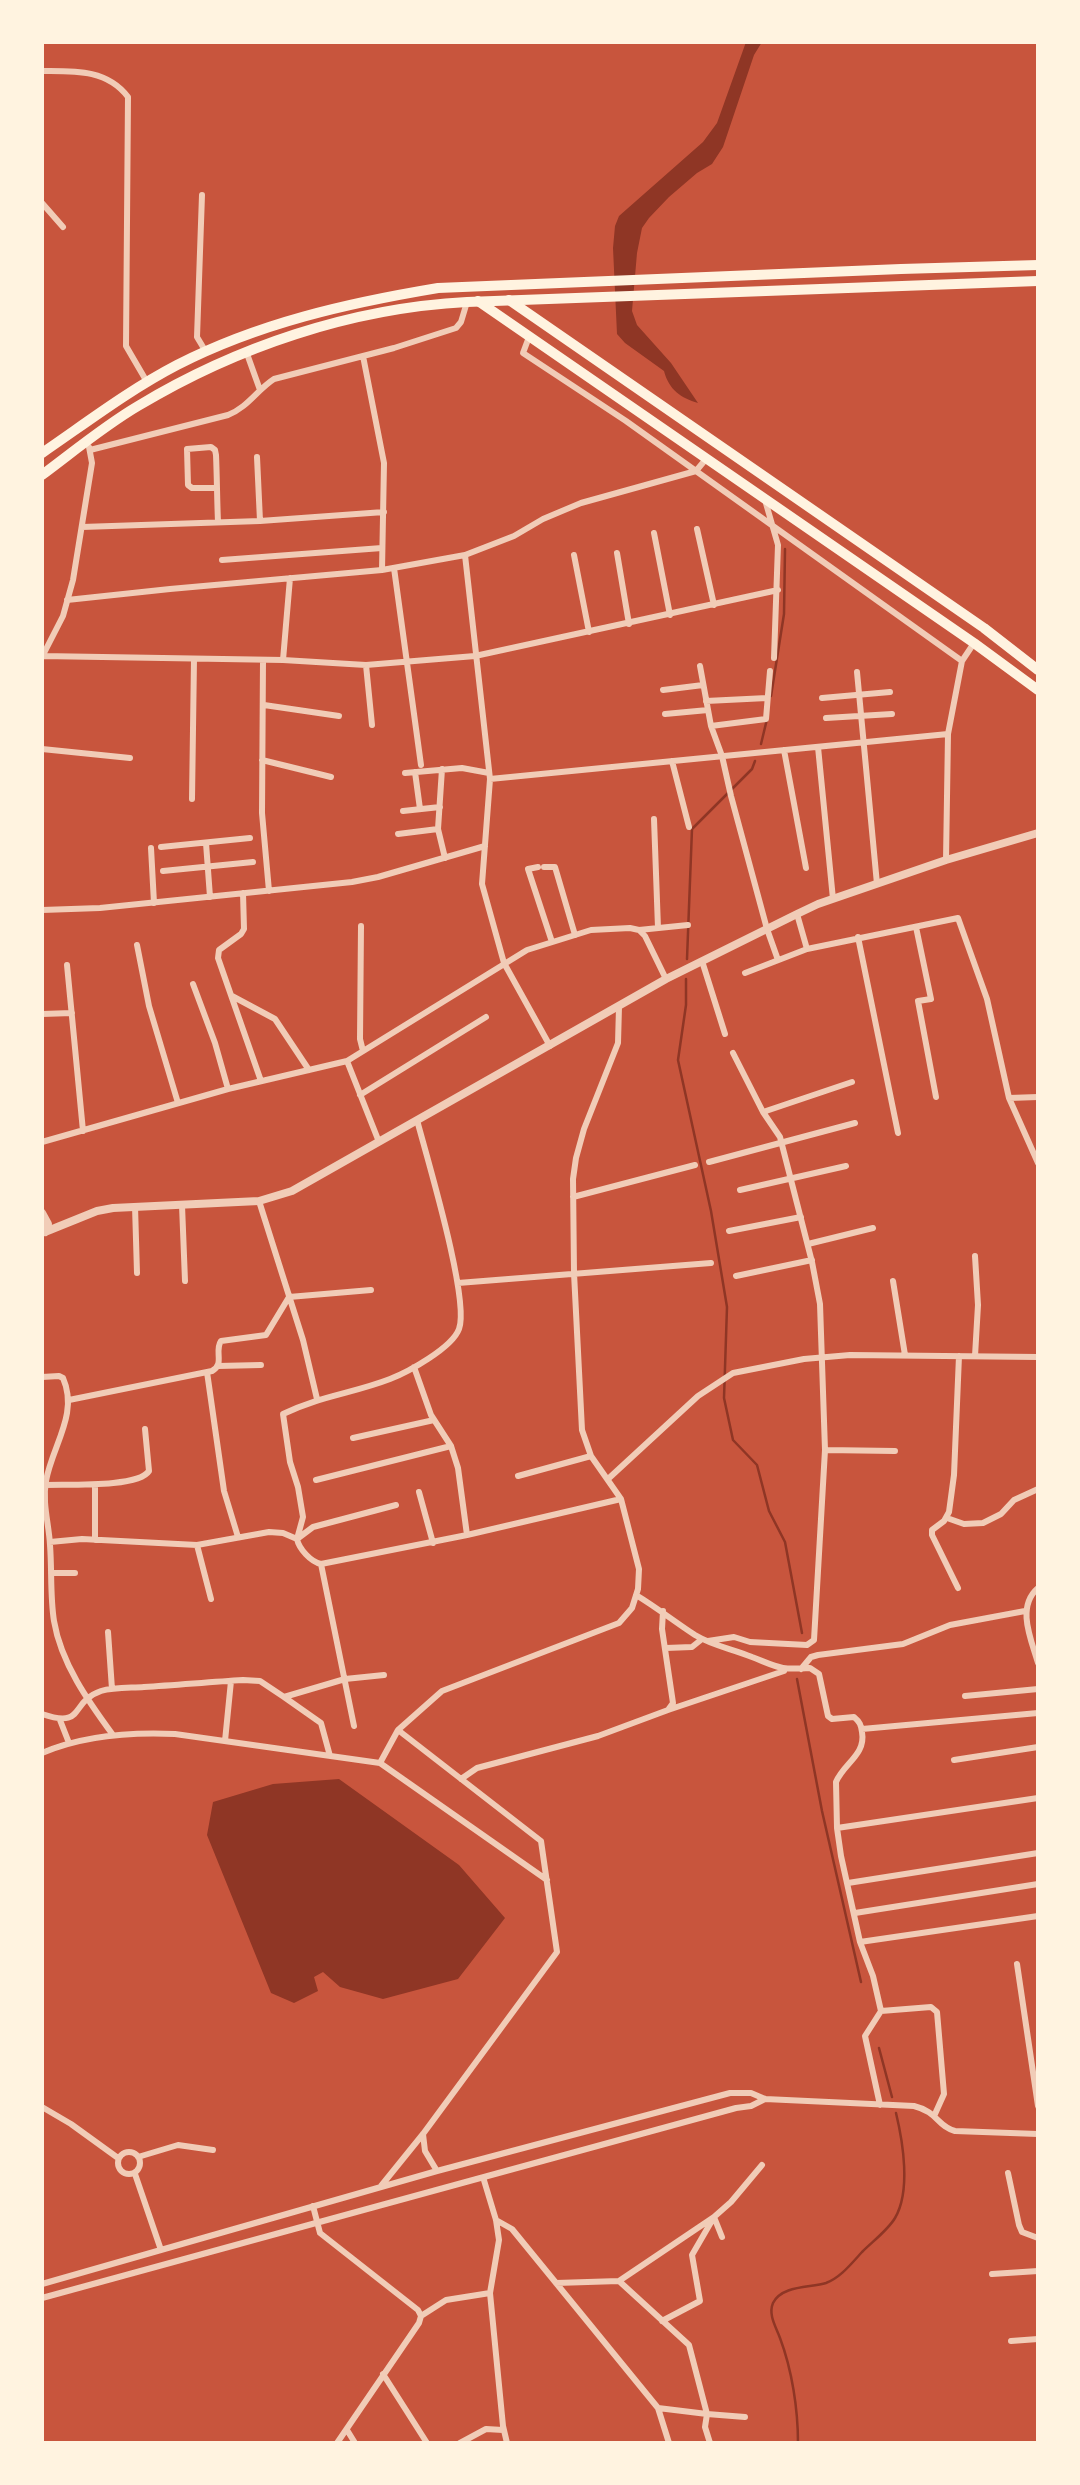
<!DOCTYPE html>
<html>
<head>
<meta charset="utf-8">
<style>
	body { margin:0 }
	#map { position:relative; width:1080px; height:2485px; overflow:hidden; background:#c8553d; font-family:Ubuntu,sans-serif }
	canvas { display:block }
	.frame { position:absolute; inset:0; border:44px solid #fff3e0; pointer-events:none }
</style>
</head>
<body>
<div id="map">
<canvas width="1080" height="2485"></canvas>
<div class="frame"></div>
</div>
<script>
const g = document.querySelector('canvas').getContext('2d');
g.lineJoin = 'round';
function fillPath(path, color) {
  g.fillStyle = color;
  g.fill(path, 'evenodd');
}
function strokePath(path, color, width, dash) {
  g.strokeStyle = color;
  g.lineWidth = width;
  g.lineCap = dash ? 'butt' : 'round';
  g.setLineDash(dash || []);
  g.stroke(path);
}
const water = new Path2D(`
	M746,42H762L754,55L723,147L712,164L697,173L669,197L649,218L642,228L637,253L632,311L637,325L671,363L698,403C681,398 669,390 664,371L625,343L617,334L613,248L615,226L619,216L703,142L717,123Z
	M339,1779L459,1865L505,1918L458,1979L383,1999L340,1987L323,1972L314,1977L318,1991L294,2003L271,1993L207,1835L213,1802L273,1784Z`);
const stream = new Path2D(`
	M771,696L784,614L785,549
	M761,744L767,719
	M687,959L692,829L752,769L755,761
	M686,979V1005L678,1060L711,1211L727,1307L724,1398L733,1440L757,1465L769,1511L785,1542L802,1633
	M797,1679L822,1811L861,1982
	M879,2048L892,2097
	M798,2443C798,2409 792,2370 780,2338C776,2327 768,2315 773,2303C782,2285 810,2288 826,2283C841,2277 851,2264 862,2252C873,2241 888,2230 895,2218C911,2191 903,2142 896,2113`);
const minor = new Path2D(`
	M42,71C74,71 107,69 128,97L126,346L147,382
	M202,195L197,337L206,352
	M42,203L63,227
	M529,337L523,353L626,421L962,661
	M246,351L260,390
	M363,356L384,463L382,570
	M90,450L228,415C248,407 257,390 274,379L394,348L456,328L461,322L467,302
	M257,457L260,521
	M217,488H192L188,485L187,449L211,447L215,450L216,455C217,477 217,499 218,522
	M765,500L778,545L774,658
	M82,527L260,521L384,512
	M697,529L714,605
	M654,533L670,615
	M617,553L629,624
	M465,555L490,779L482,884L504,963L550,1046
	M574,555L589,632
	M222,560L382,548
	M394,568L421,765
	M67,600L170,589L382,570L465,555L514,536L543,519L581,503L696,471L706,459
	M42,656L283,660L366,665L475,656L778,590
	M42,657L63,616L73,580L92,463L89,447
	M263,660L262,813L269,891
	M283,660L290,578
	M366,665L372,725
	M700,666L711,726L722,756L731,796L767,929L778,960
	M857,672L877,884
	M663,690L703,685
	M822,698L890,692
	M706,701L767,698
	M264,705L339,716
	M665,714L708,710
	M826,718L892,714
	M711,726L766,719L770,671
	M818,747L833,899
	M42,749L130,758
	M784,750L806,868
	M262,760L331,777
	M672,761L689,827
	M442,769L438,829L445,858
	M415,772L420,809
	M405,773L462,768L489,773
	M490,779L948,734
	M192,799L194,659
	M403,811L440,807
	M654,819L658,928
	M398,834L438,829
	M206,843L210,897
	M161,847L250,838
	M151,848L154,903
	M946,860L948,734L962,661L974,643
	M538,867L528,869L552,942
	M544,867H555L575,935
	M163,871L253,862
	M243,893L244,929L241,934L219,950L218,958L261,1081
	M42,910L100,908L352,882L378,877L485,846
	M797,914L807,949L958,918L987,999L1009,1098L1038,1097
	M361,926L360,1039L363,1051
	M916,927L931,999L918,1001L936,1097
	M639,930L688,925
	M858,937L898,1133
	M137,945L149,1006L178,1103
	M702,961L725,1034
	M67,965L83,1131
	M745,973L807,949
	M193,984L215,1043L228,1089
	M232,996L275,1019L309,1070
	M42,1014L72,1013
	M347,1061L379,1142
	M360,1095L486,1017
	M1009,1098L1038,1163
	M763,1112L852,1082
	M42,1142L228,1089L347,1061L527,950L591,930L630,928L639,930L645,936L666,979
	M709,1162L855,1123
	M740,1190L846,1166
	M573,1197L695,1165
	M259,1201L303,1340L317,1399
	M182,1205L185,1281
	M135,1206L137,1273
	M729,1231L801,1217
	M808,1244L873,1228
	M736,1276L812,1260
	M893,1281L905,1355
	M458,1283L711,1263
	M975,1356L978,1305L975,1256
	M218,1366L261,1365
	M414,1367L431,1415L451,1446L458,1468L467,1535
	M207,1372L224,1491L238,1537
	M42,1377L59,1376L63,1378C79,1414 52,1446 46,1481C42,1503 49,1524 50,1545C52,1570 50,1596 54,1621C61,1663 88,1701 113,1735
	M69,1400L212,1371C225,1364 214,1351 221,1341L266,1335L289,1297L371,1290
	M353,1438L434,1420
	M825,1450L895,1451
	M518,1476L591,1456
	M608,1479L698,1396L733,1373L804,1359L850,1355L1038,1357
	M316,1480L451,1446
	M45,1485C66,1484 138,1488 149,1471L145,1429
	M95,1485V1540
	M419,1492L433,1543
	M947,1518L964,1524L983,1523L1001,1514L1014,1500L1038,1489
	M297,1539L303,1517L298,1487L290,1462L283,1414C320,1396 354,1393 390,1379C408,1372 452,1348 459,1329C470,1300 427,1158 417,1120
	M297,1539L313,1527L396,1505
	M50,1542L82,1539L197,1545L269,1532L283,1533L297,1539C299,1549 311,1562 321,1564L354,1726
	M197,1545L211,1599
	M321,1564L467,1535L621,1499
	M51,1573H75
	M958,1588L932,1535V1530L944,1521L949,1512L954,1475L959,1356
	M1038,1588C1016,1607 1031,1639 1038,1663
	M636,1595C656,1607 675,1622 695,1635C713,1646 733,1649 752,1657C780,1668 779,1670 810,1668L819,1674L828,1716L832,1719L854,1717C860,1722 861,1725 862,1732C866,1755 844,1763 836,1782L837,1828L1038,1798
	M108,1632L112,1689
	M708,1641L734,1637L750,1642L807,1645L814,1640L825,1450L820,1304L812,1262L780,1137L763,1112L733,1053
	M666,1648L692,1647L702,1639
	M801,1669L811,1657L818,1655L903,1644L950,1625L1025,1611
	M965,1696L1038,1689
	M284,1697L321,1723L330,1756
	M668,1710L784,1671
	M42,1714C86,1729 69,1702 101,1691C114,1687 130,1688 144,1687C177,1685 210,1682 243,1680L260,1681L284,1697L345,1679L384,1675
	M60,1720L69,1743
	M862,1729L1038,1713
	M225,1741L231,1681
	M42,1753C84,1735 130,1732 175,1734L380,1763L547,1880
	M954,1760L1038,1747
	M380,1763L398,1730L442,1691L619,1623L632,1608L638,1589L639,1569L621,1499L591,1456L582,1430L574,1273L573,1179L576,1158L584,1129L618,1043L619,1007
	M461,1779L477,1768L598,1736L668,1710L673,1703L662,1629L663,1611
	M837,1828L841,1856L860,1942L873,1976L881,2011L865,2036L880,2105
	M848,1883L1038,1853
	M855,1913L1038,1884
	M860,1942L1038,1916
	M1017,1964L1038,2106
	M881,2011L931,2007L937,2012L944,2094L935,2114
	M42,2107L71,2124L118,2158
	M423,2134L425,2151L437,2171
	M118 2163a11 11 0 1 1 22 0a11 11 0 1 1-22 0Z
	M138,2157L178,2145L213,2150
	M1008,2173L1019,2225L1022,2232L1038,2238
	M135,2174L161,2250
	M483,2177L496,2220L499,2240L490,2293
	M381,2186L423,2134L557,1952L541,1841L398,1730
	M313,2206L320,2233L418,2310L421,2316
	M496,2220L512,2229L658,2408L669,2443
	M992,2274L1038,2271
	M619,2281L714,2217L731,2202L762,2165
	M556,2283L619,2281L689,2345L707,2414L658,2408
	M42,2284L437,2171L730,2093H751L765,2099L914,2106C938,2112 937,2126 955,2131L1038,2134
	M42,2298L736,2108L751,2106L765,2099
	M662,2321L700,2301L692,2255L714,2217L722,2237
	M1011,2341L1038,2339
	M383,2374L427,2443
	M347,2430L355,2443
	M337,2443L419,2323L421,2316L446,2300L490,2293L503,2426L507,2443
	M460,2443L486,2429L503,2430
	M710,2443L705,2427L707,2414L745,2417`);
const tertiary = new Path2D(`
	M42,1213L48,1224L45,1232
	M45,1232L97,1211L113,1208L259,1201L292,1191L666,979L797,914L818,904L946,860L1038,833`);
const primary = new Path2D(`
	M509,300L984,628L1038,670
	M478,301L974,643L1038,690`);
const trunk = new Path2D(`
	M42,453C86,423 129,390 177,365C259,323 348,303 438,288L901,269L1038,265
	M42,475C73,452 104,426 138,406C236,347 351,308 467,302L1038,281`);
fillPath(water, '#8f3625');
strokePath(stream, '#8f3625', 2.5);
strokePath(minor, '#f1ccb7', 6);
strokePath(tertiary, '#f1ccb7', 8);
strokePath(primary, '#fff3e0', 10);
strokePath(trunk, '#fff3e0', 10);
</script>
</body>
</html>
